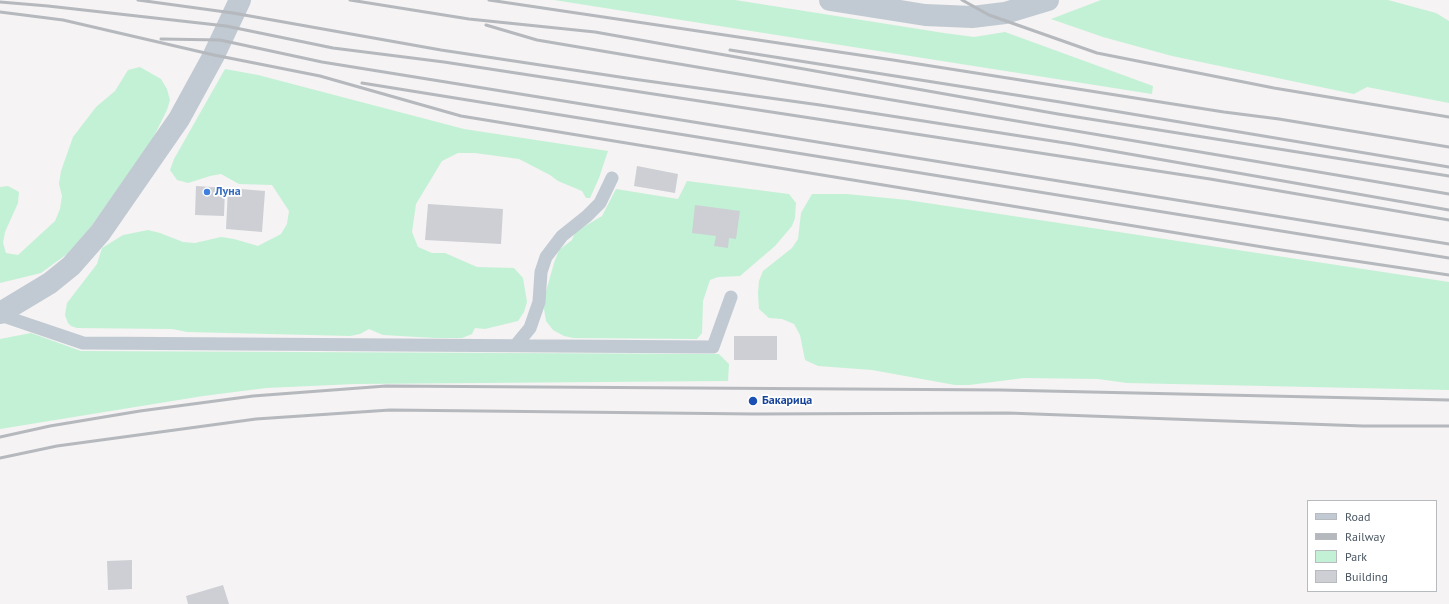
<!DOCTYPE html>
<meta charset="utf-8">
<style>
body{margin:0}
#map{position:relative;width:1449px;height:604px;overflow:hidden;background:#f5f3f3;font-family:"PT Sans",sans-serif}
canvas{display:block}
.legend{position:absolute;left:1307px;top:500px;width:130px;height:92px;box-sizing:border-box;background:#fff;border:1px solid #b7bbc0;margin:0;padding:5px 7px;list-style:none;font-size:12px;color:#4a5661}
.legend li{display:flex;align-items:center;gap:8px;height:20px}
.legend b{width:20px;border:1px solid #b7bbc0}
</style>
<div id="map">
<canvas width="1449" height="604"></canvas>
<ul class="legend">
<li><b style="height:5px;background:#c1cad2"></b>Road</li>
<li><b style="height:5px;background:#b5b8bd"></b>Railway</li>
<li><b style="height:11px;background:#c3f1d5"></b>Park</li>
<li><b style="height:11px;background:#cdcfd5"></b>Building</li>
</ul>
</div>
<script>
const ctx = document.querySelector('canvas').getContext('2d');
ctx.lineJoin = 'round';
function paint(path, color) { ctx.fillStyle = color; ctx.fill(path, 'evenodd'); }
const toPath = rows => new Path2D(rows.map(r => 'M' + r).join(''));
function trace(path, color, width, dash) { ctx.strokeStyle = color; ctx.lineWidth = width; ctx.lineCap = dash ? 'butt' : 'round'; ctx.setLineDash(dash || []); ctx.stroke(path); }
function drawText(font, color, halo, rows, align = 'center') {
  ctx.font = font + ' "PT Sans",sans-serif'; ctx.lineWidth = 3.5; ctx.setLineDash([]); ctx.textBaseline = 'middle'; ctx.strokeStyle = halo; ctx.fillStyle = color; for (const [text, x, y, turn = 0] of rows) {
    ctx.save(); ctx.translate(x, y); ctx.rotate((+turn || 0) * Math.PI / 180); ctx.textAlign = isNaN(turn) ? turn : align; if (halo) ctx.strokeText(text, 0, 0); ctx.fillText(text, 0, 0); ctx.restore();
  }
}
paint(toPath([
 [554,0,735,0,944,33,974,37,1005,32,1153,86,1152,94],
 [1101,0,1388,0,1436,13,1449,21,1449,103,1367,87,1354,94,1172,56,1103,37,1051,19],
 [140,67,161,79,167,89,170,100,167,110,152,140,88,231,67,254,41,273,0,283,0,187,8,186,19,192,18,203,5,232,3,243,6,253,18,255,55,221,60,209,62,196,59,184,61,171,73,137,96,107,115,91,128,70],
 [225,69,258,75,464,129,608,151,599,178,590,198,586,198,582,191,558,181,550,175,519,159,475,153,458,153,442,161,416,204,412,232,418,247,432,253,445,253,477,267,514,268,523,278,527,302,524,312,518,321,485,329,475,328,472,334,462,338,435,338,383,335,369,329,360,334,350,336,187,332,172,329,77,328,71,326,68,323,65,315,67,303,97,264,102,248,123,235,148,230,160,233,183,242,195,243,221,237,234,239,258,246,281,234,287,224,289,211,272,185,239,184,221,174,210,176,188,183,177,180,170,170,174,159],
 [687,181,789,194,796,203,795,218,792,226,775,246,740,276,718,277,710,280,703,301,702,333,697,339,573,338,564,336,553,330,546,321,544,309,545,295,554,263,559,250,572,240,575,232,602,216,616,189,678,199],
 [812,194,847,194,907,200,1449,282,1449,390,1127,383,1098,379,1024,378,969,385,955,385,872,370,818,366,805,360,800,335,794,324,782,319,769,318,759,309,758,293,759,281,763,271,792,248,798,239,801,213],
 [31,333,81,351,719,354,729,364,728,381,355,384,266,388,203,396,0,429,0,339]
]), '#c3f1d5');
paint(toPath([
 [637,166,678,174,675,193,634,186],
 [196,186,225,188,224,216,195,215],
 [228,188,265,191,262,232,226,229],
 [428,204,503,209,501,244,425,240],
 [695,205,740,211,736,239,729,238,728,248,714,246,716,236,692,233],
 [734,336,777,336,777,360,734,360],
 [132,560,132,589,108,590,107,561],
 [223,585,229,604,188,604,186,596]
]), '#cdcfd5');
trace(toPath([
 [0,315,83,343,713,347,731,297],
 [516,345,530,328,539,302,541,272,546,257,562,236,587,216,600,203,612,178]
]), '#c1cad2', 13);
trace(toPath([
 [830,0,925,15,972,17,1005,13,1048,0],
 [0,313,50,283,71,266,100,233,179,119,214,55,240,0]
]), '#c1cad2', 22);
trace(toPath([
 [138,0,233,13,441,50,633,79,820,105,1072,144,1449,210],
 [350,0,469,19,595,32,1058,114,1449,176],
 [489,0,893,60,1224,112,1279,119,1449,147],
 [962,0,989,15,1097,53,1274,88,1449,117],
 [0,2,48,6,226,26,333,48,444,62,1210,179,1449,220],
 [0,12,63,20,214,55,320,76,461,116,1275,249,1449,275],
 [486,25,537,40,1449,194],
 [161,39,220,40,322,62,1449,244],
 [730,50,1060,102,1449,167],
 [362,83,1449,258],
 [0,437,50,426,140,411,253,396,386,386,1001,390,1449,400],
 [0,458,57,446,256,419,390,410,754,414,1008,413,1363,426,1449,426]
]), '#b5b8bd', 3);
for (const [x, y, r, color] of [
 [207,192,4,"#3f7fe0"],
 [753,401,5,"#1a4fb4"]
]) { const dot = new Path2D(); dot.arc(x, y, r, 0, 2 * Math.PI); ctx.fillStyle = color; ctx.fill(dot); trace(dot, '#fff', 1.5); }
drawText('bold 12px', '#366cbe', '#fff', [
 ["Луна",215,192]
], 'left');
drawText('bold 12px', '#164399', '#fff', [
 ["Бакарица",762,401]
], 'left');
</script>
